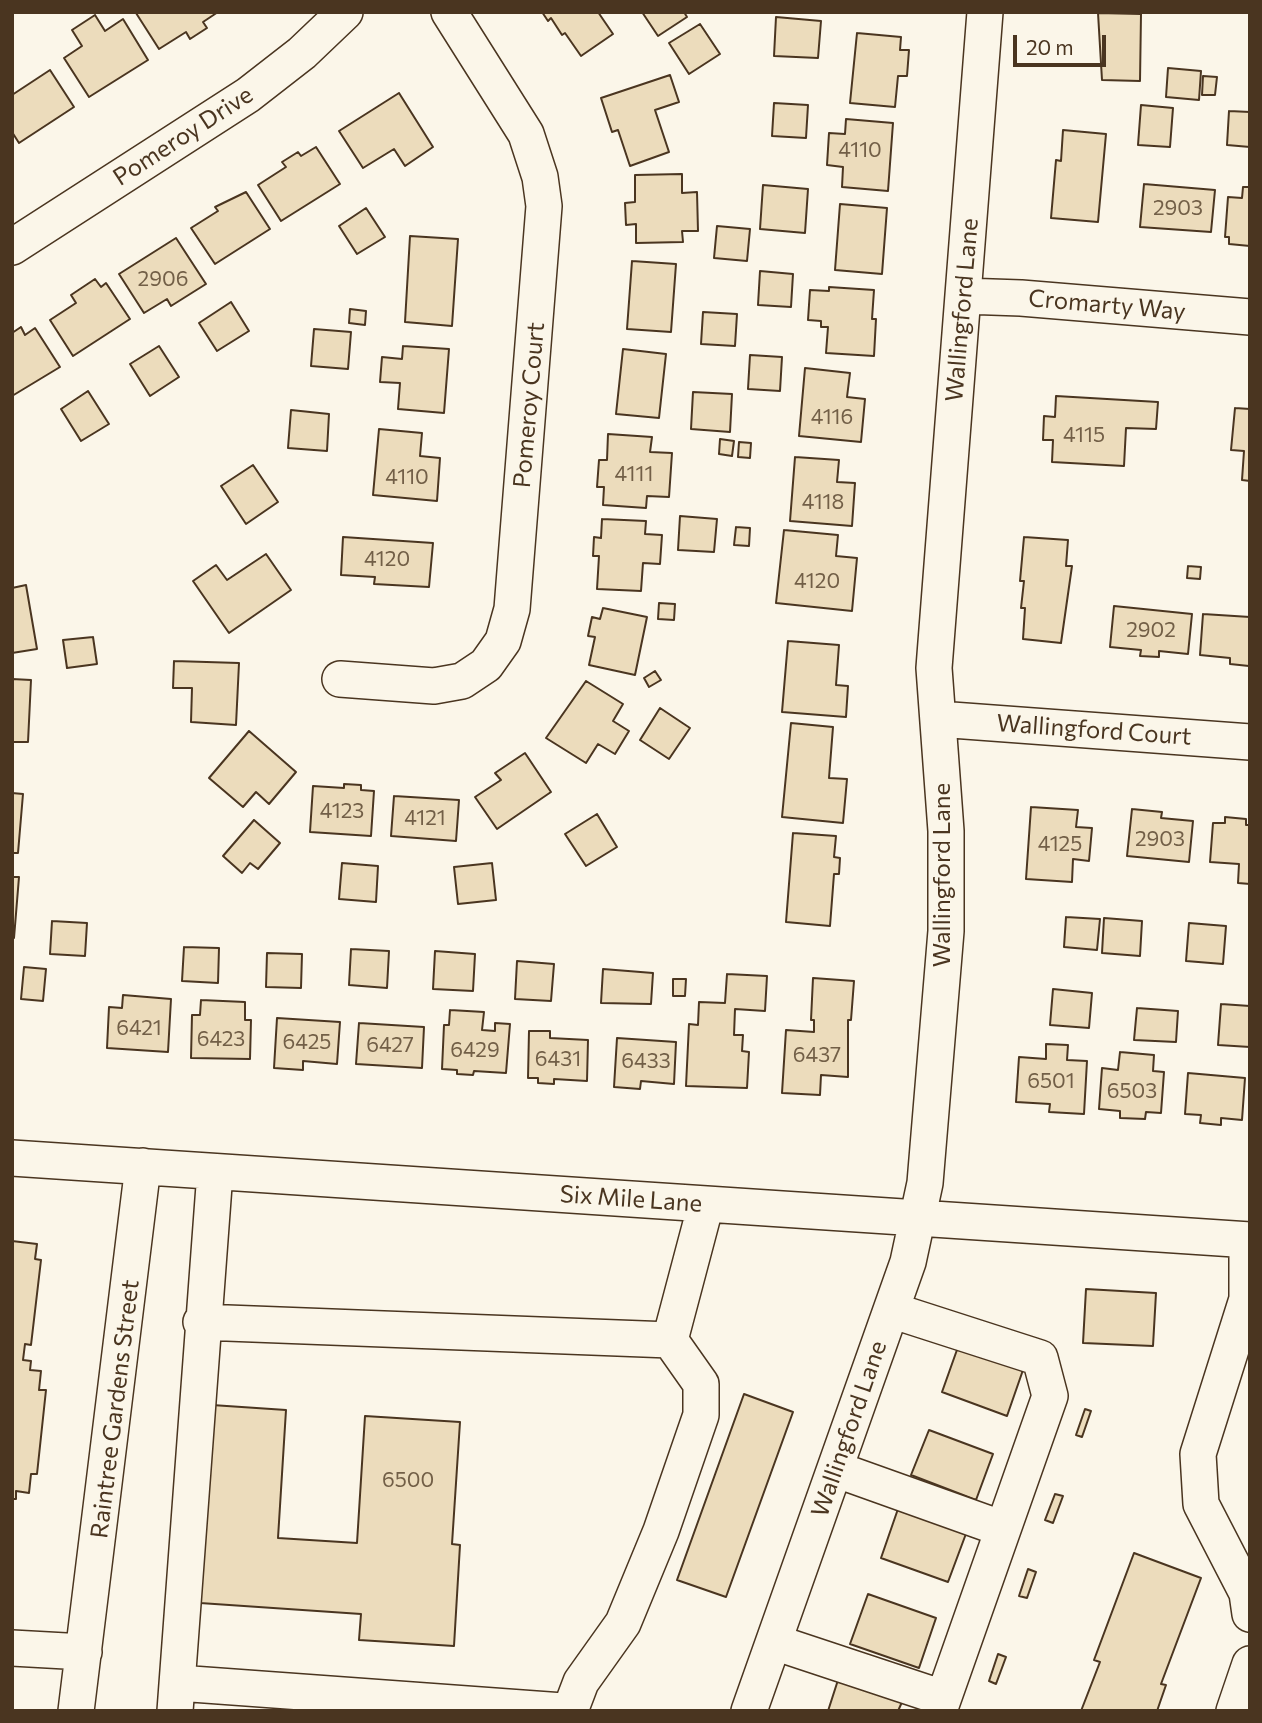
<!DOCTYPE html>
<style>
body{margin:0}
#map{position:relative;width:1262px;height:1723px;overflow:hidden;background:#fbf6e9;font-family:Commissioner,sans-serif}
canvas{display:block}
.frame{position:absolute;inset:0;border:14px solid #4a3520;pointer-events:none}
.scale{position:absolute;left:1013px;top:35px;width:93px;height:32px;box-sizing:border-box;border:4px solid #4a3520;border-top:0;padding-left:9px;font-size:21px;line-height:24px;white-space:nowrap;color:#4a3520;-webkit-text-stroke:5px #fbf6e9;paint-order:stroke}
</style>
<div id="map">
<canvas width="1262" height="1723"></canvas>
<div class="frame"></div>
<div class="scale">20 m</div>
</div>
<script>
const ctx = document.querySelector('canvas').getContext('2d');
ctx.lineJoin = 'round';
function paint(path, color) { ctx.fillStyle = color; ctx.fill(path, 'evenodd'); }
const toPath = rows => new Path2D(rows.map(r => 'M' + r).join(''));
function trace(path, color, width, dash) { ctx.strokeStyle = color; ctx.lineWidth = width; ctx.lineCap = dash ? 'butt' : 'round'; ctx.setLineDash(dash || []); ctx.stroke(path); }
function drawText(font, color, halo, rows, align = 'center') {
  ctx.font = font + ' Commissioner,sans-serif'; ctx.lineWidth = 5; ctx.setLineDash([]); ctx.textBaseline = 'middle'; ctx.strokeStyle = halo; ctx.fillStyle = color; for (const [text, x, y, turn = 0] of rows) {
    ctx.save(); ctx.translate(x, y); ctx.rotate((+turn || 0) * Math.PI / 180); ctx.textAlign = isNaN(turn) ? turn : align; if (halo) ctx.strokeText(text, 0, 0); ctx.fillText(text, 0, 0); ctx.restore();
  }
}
const building = toPath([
 [218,12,203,22,207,28,190,39,186,32,159,49,136,13,218,12],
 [542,12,598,12,613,34,581,56,565,33,562,35,551,18,548,21,542,12],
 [642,12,684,12,687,17,658,36,642,12],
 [1098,13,1141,14,1140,81,1102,80,1098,13],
 [95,15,105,31,123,19,148,60,89,97,64,58,82,46,72,30,95,15],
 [776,17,821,21,818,58,774,56,776,17],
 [700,24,720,54,689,74,669,43,700,24],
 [857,33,901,37,900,50,909,50,907,76,898,76,895,107,850,103,857,33],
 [1168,68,1201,71,1199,100,1166,97,1168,68],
 [50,70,74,107,19,143,12,132,12,95,50,70],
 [670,75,679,102,655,110,669,152,630,166,618,130,612,132,601,98,670,75],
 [1203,76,1217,77,1215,95,1202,95,1203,76],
 [399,93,433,147,405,166,394,149,363,168,339,131,399,93],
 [774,103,808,105,806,138,772,136,774,103],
 [1141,105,1173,108,1170,147,1138,145,1141,105],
 [1229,111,1250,112,1250,147,1227,145,1229,111],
 [846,119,893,123,888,191,842,187,843,167,827,165,829,133,845,134,846,119],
 [1063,130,1106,134,1098,222,1051,218,1056,160,1061,161,1063,130],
 [316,147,340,184,281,221,258,185,286,167,282,162,298,152,301,156,316,147],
 [682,174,682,193,697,192,698,231,682,231,683,242,636,243,636,224,626,225,625,203,635,202,635,175,682,174],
 [1144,184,1215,190,1211,232,1140,227,1144,184],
 [763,185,808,189,805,233,760,229,763,185],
 [1243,187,1250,187,1250,246,1229,244,1229,237,1225,237,1228,197,1242,198,1243,187],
 [246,192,270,229,215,264,191,228,218,211,215,207,246,192],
 [840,204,887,208,882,274,835,270,840,204],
 [366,208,385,237,357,254,339,226,366,208],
 [717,226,750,229,747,261,714,258,717,226],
 [410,236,458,239,452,326,405,322,410,236],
 [176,238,206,284,171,306,167,299,144,313,119,274,176,238],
 [632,261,676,264,671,332,627,329,632,261],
 [760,271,793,274,791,307,758,305,760,271],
 [95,279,101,287,106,283,130,319,73,356,50,320,76,303,71,295,95,279],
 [829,287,874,290,872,319,876,319,874,356,826,353,828,327,821,327,821,321,808,320,810,290,829,291,829,287],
 [231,302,249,331,217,351,199,323,231,302],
 [350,309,366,311,365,325,349,323,350,309],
 [703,312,737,314,735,346,701,344,703,312],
 [21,327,25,335,35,328,60,367,12,396,12,333,21,327],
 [314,329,351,332,348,369,311,366,314,329],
 [159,346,179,377,150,396,130,364,159,346],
 [403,346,449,349,444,413,398,409,400,383,380,382,382,357,402,359,403,346],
 [623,349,666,354,659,418,616,414,623,349],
 [750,355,782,357,780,391,748,389,750,355],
 [805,368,850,373,847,397,865,399,861,442,799,436,805,368],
 [88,391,109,424,81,441,61,409,88,391],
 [693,392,732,394,730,432,691,429,693,392],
 [1056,396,1158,402,1156,429,1126,428,1124,466,1052,462,1053,440,1043,440,1044,416,1055,417,1056,396],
 [1235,408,1250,409,1250,481,1242,480,1244,451,1231,450,1235,408],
 [291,410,329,414,327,451,288,448,291,410],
 [379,429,422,433,420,456,440,458,437,501,373,495,379,429],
 [608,434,652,437,650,452,672,453,669,497,647,496,646,508,603,505,604,487,597,487,599,460,607,460,608,434],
 [720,439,734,441,732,456,719,454,720,439],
 [739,442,751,443,750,458,738,457,739,442],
 [795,457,839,460,837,482,855,483,852,526,790,521,795,457],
 [253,465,278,502,246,524,221,486,253,465],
 [680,516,717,519,714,552,678,550,680,516],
 [602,519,646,521,645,534,662,535,660,564,643,563,641,591,597,589,599,556,593,556,594,537,601,538,602,519],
 [736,527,750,528,749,546,734,545,736,527],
 [784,530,838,535,836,556,857,558,852,611,776,603,784,530],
 [343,537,433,543,429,587,374,584,375,577,341,575,343,537],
 [1024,537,1068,540,1066,566,1072,566,1061,643,1023,639,1025,608,1021,608,1024,581,1020,581,1024,537],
 [266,554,291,590,229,633,193,581,216,565,227,580,266,554],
 [1188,566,1201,567,1200,579,1187,578,1188,566],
 [26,585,37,649,12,653,12,588,26,585],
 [659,603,675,604,674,620,658,619,659,603],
 [1114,606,1192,614,1188,654,1159,651,1159,657,1140,656,1141,650,1110,647,1114,606],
 [603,608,647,617,635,675,589,665,595,637,588,636,592,617,600,619,603,608],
 [1203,614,1250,617,1249,666,1230,664,1230,658,1200,655,1203,614],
 [93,637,97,664,67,668,63,640,93,637],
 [788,641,839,645,836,685,848,686,846,717,782,712,788,641],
 [174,661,239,663,236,725,191,722,192,688,173,688,174,661],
 [655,671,661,680,649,687,644,678,655,671],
 [12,679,31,680,28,742,12,742,12,679],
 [586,681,623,704,613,721,629,731,615,754,598,744,586,763,546,738,586,681],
 [660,708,690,728,669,759,640,740,660,708],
 [791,723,833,727,829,778,847,779,843,823,782,817,791,723],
 [249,731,296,772,269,804,256,792,243,807,209,778,249,731],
 [525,753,551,792,497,829,475,797,501,780,495,773,525,753],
 [344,784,361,785,361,790,374,791,371,836,310,832,313,786,344,788,344,784],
 [12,793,23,794,18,853,12,853,12,793],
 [394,796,459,800,456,841,391,836,394,796],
 [1031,807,1078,810,1076,827,1092,828,1089,861,1073,859,1072,882,1026,879,1031,807],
 [1132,809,1162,812,1161,818,1193,821,1189,862,1127,856,1132,809],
 [597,814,617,847,586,866,565,834,597,814],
 [1225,817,1246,819,1246,825,1250,825,1250,884,1238,883,1239,864,1210,862,1213,823,1225,823,1225,817],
 [254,820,280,843,258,869,250,863,242,873,223,856,254,820],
 [793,833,836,836,834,857,840,858,839,874,834,874,830,926,786,922,793,833],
 [342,863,378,866,376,902,339,899,342,863],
 [492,863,496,900,458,904,454,867,492,863],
 [12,877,19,877,14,938,12,938,12,877],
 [1066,917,1100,919,1097,950,1064,947,1066,917],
 [1104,918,1142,921,1140,956,1102,953,1104,918],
 [52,921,87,923,85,956,50,954,52,921],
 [1189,923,1226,926,1223,964,1186,961,1189,923],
 [184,947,219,948,218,983,182,981,184,947],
 [351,949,389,951,387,988,349,985,351,949],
 [435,951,475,954,473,991,433,989,435,951],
 [267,953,302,954,301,988,266,987,267,953],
 [517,961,554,964,551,1001,515,999,517,961],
 [24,967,46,969,43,1001,21,999,24,967],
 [603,969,653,973,651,1004,601,1003,603,969],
 [727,974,767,976,765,1011,735,1009,734,1035,743,1035,742,1051,749,1052,747,1088,686,1086,689,1024,698,1025,699,1002,725,1003,727,974],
 [813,978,854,981,851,1020,848,1020,848,1077,821,1075,820,1095,782,1093,786,1030,814,1032,814,1020,811,1020,813,978],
 [673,979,686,979,685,996,673,996,673,979],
 [1053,989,1092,993,1089,1028,1050,1025,1053,989],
 [123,995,171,999,168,1052,107,1048,109,1007,122,1008,123,995],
 [201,1000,245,1002,245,1020,251,1020,250,1059,191,1058,192,1015,200,1015,201,1000],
 [1221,1004,1250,1006,1250,1047,1218,1045,1221,1004],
 [1137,1008,1178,1011,1176,1042,1134,1040,1137,1008],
 [450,1010,484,1012,482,1030,495,1031,495,1023,510,1024,506,1073,474,1071,473,1075,457,1074,457,1070,442,1069,444,1025,449,1025,450,1010],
 [277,1018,340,1022,337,1064,303,1061,303,1070,274,1068,277,1018],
 [359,1023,424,1027,422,1068,356,1064,359,1023],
 [529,1031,550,1031,550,1038,588,1040,587,1081,554,1079,554,1084,538,1083,538,1078,528,1078,529,1031],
 [617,1038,676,1042,674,1084,641,1081,640,1089,614,1087,617,1038],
 [1046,1044,1068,1045,1067,1060,1087,1061,1084,1114,1049,1112,1050,1104,1016,1102,1019,1057,1046,1059,1046,1044],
 [1120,1052,1154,1055,1153,1071,1164,1072,1161,1113,1146,1112,1145,1119,1120,1118,1120,1111,1099,1109,1102,1068,1118,1070,1120,1052],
 [1188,1073,1245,1078,1242,1120,1221,1118,1221,1125,1200,1123,1201,1115,1185,1114,1188,1073],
 [12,1241,37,1244,35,1259,41,1260,31,1345,25,1344,23,1360,31,1361,30,1370,41,1371,39,1390,46,1390,37,1474,31,1474,29,1493,16,1491,16,1499,12,1499,12,1241],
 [1086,1289,1156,1293,1153,1346,1083,1343,1086,1289],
 [958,1347,1023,1370,1007,1416,942,1392,958,1347],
 [744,1394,793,1412,726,1597,677,1580,744,1394],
 [212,1405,286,1410,278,1538,357,1543,365,1416,460,1422,452,1544,460,1545,454,1646,359,1640,361,1614,200,1603,212,1405],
 [1085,1409,1091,1411,1082,1437,1076,1435,1085,1409],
 [929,1430,993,1454,976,1500,911,1475,929,1430],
 [1055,1494,1063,1496,1053,1523,1045,1520,1055,1494],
 [899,1506,967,1531,948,1582,881,1558,899,1506],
 [1134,1553,1201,1578,1161,1684,1166,1685,1157,1711,1081,1711,1100,1662,1094,1660,1134,1553],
 [1028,1569,1036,1572,1027,1598,1019,1596,1028,1569],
 [868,1594,936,1618,919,1668,850,1644,868,1594],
 [998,1654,1006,1657,996,1684,989,1681,998,1654],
 [838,1680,902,1702,898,1711,828,1711,838,1680]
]);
paint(building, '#ecdcbc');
trace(building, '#4a3520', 2);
const minor = toPath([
 [12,247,248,95,302,53,345,12],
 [963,296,1021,298,1250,317],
 [340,679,434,686,462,681,486,665,503,641,512,609,544,206,540,177,526,134,449,12],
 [938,719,1250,742],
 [12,1158,1250,1240],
 [1247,1240,1247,1299,1198,1454,1201,1504,1247,1593,1250,1614],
 [891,1310,1040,1358,1050,1396,939,1711],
 [201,1322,670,1340],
 [670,1340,706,1204],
 [835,1469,1003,1529],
 [774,1642,943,1698],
 [12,1648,84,1652],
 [178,1683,563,1711],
 [76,1711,143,1166],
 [175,1711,215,1172],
 [570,1711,581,1682,623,1623,661,1531,701,1415,701,1384,670,1340],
 [749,1711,908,1262,925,1183,946,931,946,831,934,668,985,12],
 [1234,1711,1250,1664]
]);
trace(minor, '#4a3520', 38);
trace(minor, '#fbf6e9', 35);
drawText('21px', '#725f47', null, [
 ["4110",860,150],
 ["2903",1178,208],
 ["2906",163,279],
 ["4116",832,417],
 ["4115",1084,435],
 ["4111",634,474],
 ["4110",407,477],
 ["4118",823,502],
 ["4120",387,559],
 ["4120",817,581],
 ["2902",1151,630],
 ["4123",342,811],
 ["4121",425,818],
 ["2903",1160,839],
 ["4125",1060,844],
 ["6421",139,1028],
 ["6423",221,1039],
 ["6425",307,1042],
 ["6427",390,1045],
 ["6429",475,1050],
 ["6437",817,1055],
 ["6431",558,1059],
 ["6433",646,1061],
 ["6501",1051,1081],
 ["6503",1132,1091],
 ["6500",408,1480]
]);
drawText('24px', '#4a3520', '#fbf6e9', [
 ["Pomeroy Drive",183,136,-33],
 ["Cromarty Way",1107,305,5],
 ["Wallingford Lane",962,310,-85],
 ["Pomeroy Court",529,405,-85],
 ["Wallingford Court",1094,730,4],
 ["Wallingford Lane",942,875,-90],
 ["Six Mile Lane",631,1199,4],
 ["Raintree Gardens Street",115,1409,-83],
 ["Wallingford Lane",849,1429,-71]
]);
</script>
